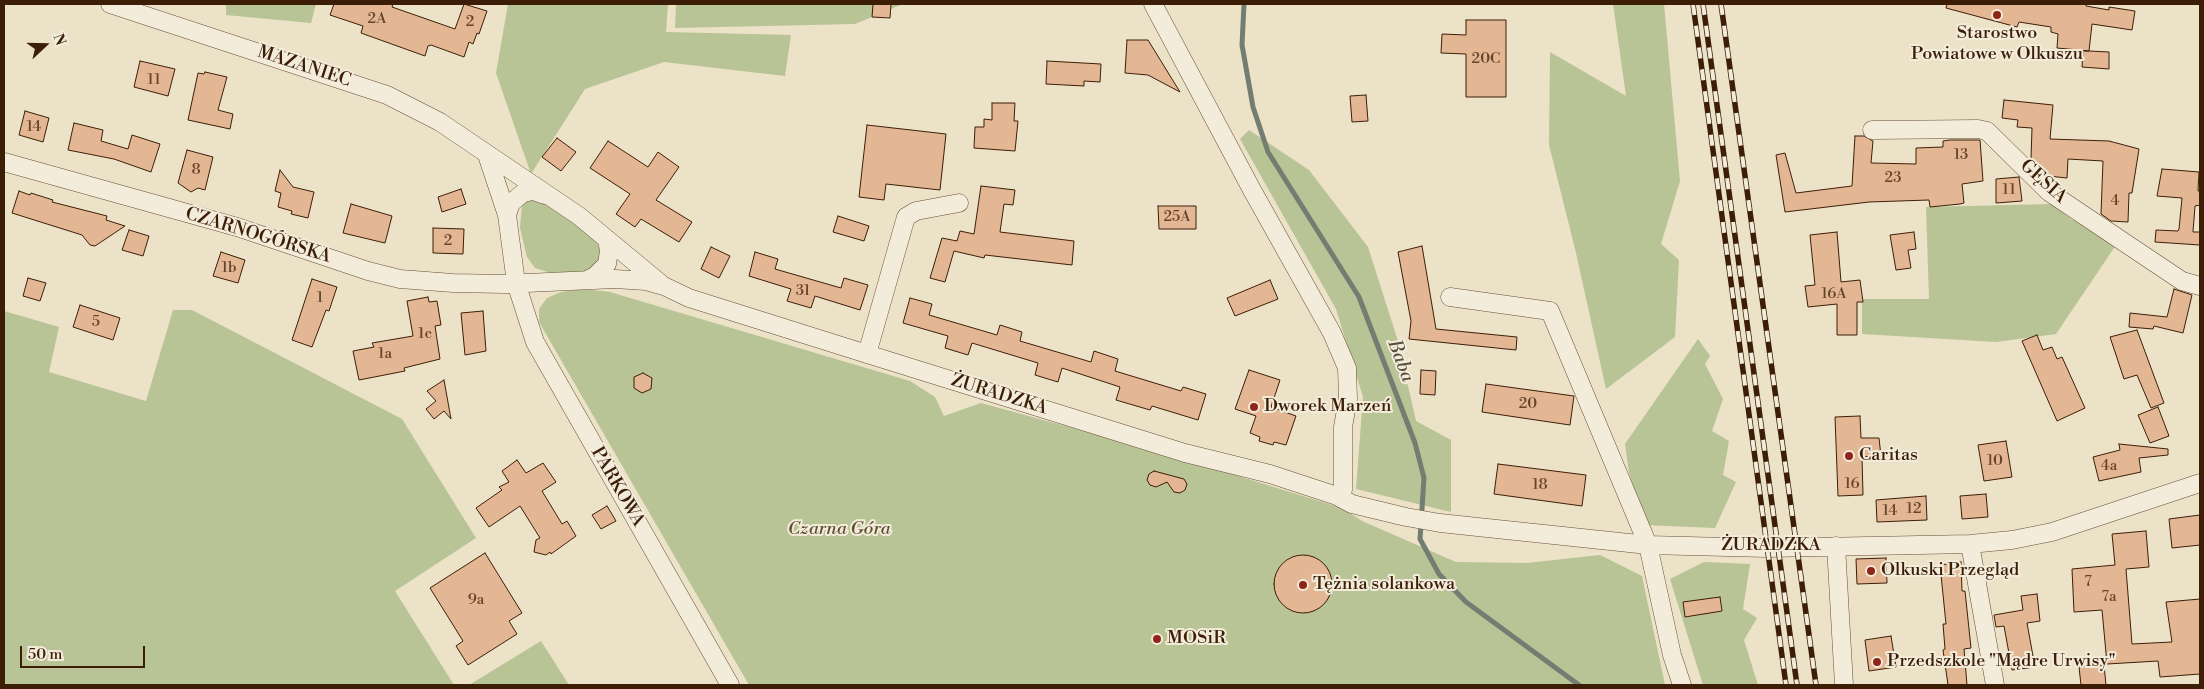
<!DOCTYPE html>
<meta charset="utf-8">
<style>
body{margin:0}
#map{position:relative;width:2204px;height:689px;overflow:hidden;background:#ece2c8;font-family:"Libre Bodoni",serif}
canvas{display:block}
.frame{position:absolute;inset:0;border:5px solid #3c1e07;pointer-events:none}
.north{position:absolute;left:20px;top:20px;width:50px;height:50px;-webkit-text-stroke:4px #f3ecdb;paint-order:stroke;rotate:69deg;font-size:14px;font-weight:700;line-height:20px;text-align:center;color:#3c1e07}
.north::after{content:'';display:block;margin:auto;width:18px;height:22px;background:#3c1e07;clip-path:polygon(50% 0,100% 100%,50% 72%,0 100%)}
.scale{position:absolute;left:20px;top:646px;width:125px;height:22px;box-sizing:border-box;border:2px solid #3c1e07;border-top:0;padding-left:6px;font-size:15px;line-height:18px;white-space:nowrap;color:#3c1e07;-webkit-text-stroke:4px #f3ecdb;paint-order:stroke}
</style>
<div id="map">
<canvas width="2204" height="689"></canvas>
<div class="frame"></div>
<div class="north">N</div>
<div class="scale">50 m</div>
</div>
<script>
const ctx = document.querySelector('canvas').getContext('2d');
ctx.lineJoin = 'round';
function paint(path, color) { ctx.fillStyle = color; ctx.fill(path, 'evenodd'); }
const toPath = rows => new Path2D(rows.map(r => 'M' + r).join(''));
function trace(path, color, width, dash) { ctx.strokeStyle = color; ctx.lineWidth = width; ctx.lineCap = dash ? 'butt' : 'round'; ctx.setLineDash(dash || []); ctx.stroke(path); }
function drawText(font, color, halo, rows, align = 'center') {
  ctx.font = font + ' "Libre Bodoni",serif'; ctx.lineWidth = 4; ctx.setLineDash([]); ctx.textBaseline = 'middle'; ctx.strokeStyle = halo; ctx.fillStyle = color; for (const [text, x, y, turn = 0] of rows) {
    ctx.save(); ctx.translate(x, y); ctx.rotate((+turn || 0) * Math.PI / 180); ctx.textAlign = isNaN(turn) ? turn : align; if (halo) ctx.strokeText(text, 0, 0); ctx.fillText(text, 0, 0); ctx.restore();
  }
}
paint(toPath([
 [226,4,316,4,311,23,226,15],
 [508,4,668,4,666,32,791,35,785,76,664,62,585,89,531,174,496,73],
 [676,4,903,4,855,24,675,28],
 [1613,4,1664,4,1680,181,1661,244,1679,260,1675,337,1606,389,1576,253,1549,145,1550,52,1626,96],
 [1249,130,1309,170,1368,247,1397,338,1416,421,1451,440,1451,512,1356,489,1363,397,1336,309,1240,139],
 [539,197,592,234,602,253,601,264,593,270,567,278,535,268,527,257,520,228,522,205,529,198],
 [2052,204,2072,220,2078,221,2116,245,2056,334,1996,342,1862,334,1862,299,1929,299,1926,207],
 [584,289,610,292,910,381,935,397,944,416,981,403,1157,451,1342,508,1362,521,1456,562,1527,563,1600,555,1642,576,1665,685,749,685,539,322,539,309,547,298,561,292],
 [173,310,192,310,402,419,476,538,395,591,454,685,4,685,4,311,59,327,49,372,146,401],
 [1698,339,1710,356,1705,364,1723,399,1712,431,1729,441,1723,475,1736,482,1715,528,1645,525,1629,473,1625,444],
 [1704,562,1750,564,1743,609,1757,618,1744,640,1758,685,1703,685,1670,579],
 [541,641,569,685,469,685]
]), '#b8c396');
trace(toPath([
 [1244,4,1242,45,1253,107,1268,152,1359,297,1415,443,1424,478,1420,539,1439,574,1466,602,1579,685]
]), '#747d71', 5);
const building = toPath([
 [334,4,393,4,392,7,455,29,464,4,487,11,479,34,477,33,473,44,469,42,464,57,431,45,428,46,425,56,361,33,363,26,330,15,334,4],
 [873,4,891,4,890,18,872,17,873,4],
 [1947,4,2086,4,2086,6,2109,10,2109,7,2135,11,2132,30,2092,24,2089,51,2109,52,2109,69,2082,67,2083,51,2089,51,2057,48,2058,34,2051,32,2051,27,2019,22,2017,27,1946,8,1947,4],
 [1466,20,1506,20,1506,97,1466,97,1466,54,1441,53,1442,34,1466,35,1466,20],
 [1127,40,1148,40,1180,92,1148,75,1125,73,1127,40],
 [140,61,175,69,168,96,134,87,140,61],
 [1047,61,1101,64,1100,82,1084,81,1084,86,1046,84,1047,61],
 [205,72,227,77,218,110,233,114,230,129,188,120,198,73,204,74,205,72],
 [1366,95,1368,121,1352,122,1350,96,1366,95],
 [2004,100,2053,105,2050,139,2109,141,2139,149,2132,193,2129,193,2128,222,2111,221,2101,214,2103,161,2068,159,2067,178,2048,176,2031,159,2032,128,2017,127,2018,120,2002,118,2004,100],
 [992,103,1015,103,1014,121,1018,121,1015,151,974,148,975,127,984,127,984,119,992,120,992,103],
 [25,111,49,118,43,142,19,135,25,111],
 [74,123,103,130,101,141,128,149,132,135,160,144,151,172,114,159,68,150,74,123],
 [867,125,946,134,940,190,886,184,884,200,859,197,867,125],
 [1855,136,1864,136,1873,141,1871,163,1916,164,1916,148,1943,147,1943,141,1950,140,1980,140,1983,181,1962,184,1964,203,1960,204,1930,207,1929,200,1869,202,1785,212,1776,155,1785,153,1796,193,1852,186,1855,136],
 [557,138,576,152,561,171,542,157,557,138],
 [608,141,648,167,658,152,679,167,656,200,692,222,679,242,641,219,635,227,616,214,630,194,590,168,608,141],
 [187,150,213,157,205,190,198,188,191,192,178,183,187,150],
 [2162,169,2199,172,2198,191,2200,191,2200,205,2195,206,2193,232,2200,232,2200,245,2155,242,2156,230,2178,231,2179,229,2182,198,2157,196,2162,169],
 [280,170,293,187,314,192,308,218,291,214,292,211,278,207,281,193,275,191,280,170],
 [2019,177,2022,201,1996,203,1996,179,2019,177],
 [981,186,1015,190,1013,205,1004,204,1000,232,1074,241,1072,265,985,255,984,258,954,251,945,282,930,278,942,238,957,241,960,231,974,234,981,186],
 [461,189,466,204,442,212,438,197,461,189],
 [19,191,30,195,31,193,53,200,52,202,107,216,106,220,125,226,95,246,90,245,82,235,12,213,19,191],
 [351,204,392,216,385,243,343,233,351,204],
 [1158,206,1196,206,1196,229,1159,229,1158,206],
 [838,216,869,226,864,241,833,232,838,216],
 [433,228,464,229,463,254,433,253,433,228],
 [129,230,149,236,143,256,122,250,129,230],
 [1837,232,1841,282,1860,280,1863,302,1857,302,1857,335,1837,335,1837,304,1808,307,1805,286,1815,285,1810,235,1837,232],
 [1914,232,1916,249,1908,250,1911,268,1896,270,1890,235,1914,232],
 [1422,246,1436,329,1517,337,1516,350,1409,339,1411,321,1398,252,1422,246],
 [711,247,730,256,719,278,701,269,711,247],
 [221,252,245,260,238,283,213,276,221,252],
 [755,252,778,259,775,269,841,288,844,278,868,285,860,310,815,296,811,308,787,301,791,289,749,276,755,252],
 [28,278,46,283,40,301,23,296,28,278],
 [312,279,337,287,329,311,326,310,312,347,292,340,312,279],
 [1270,280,1278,299,1235,316,1227,298,1270,280],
 [2174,289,2192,295,2183,333,2154,326,2153,329,2129,327,2130,313,2167,317,2174,289],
 [428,297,429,302,437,301,441,325,435,326,440,359,404,368,405,371,359,380,353,351,374,347,372,343,413,336,407,301,428,297],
 [910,298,932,304,929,315,997,335,1000,325,1022,332,1020,341,1091,362,1094,351,1118,359,1115,371,1181,391,1183,387,1206,394,1198,420,1152,406,1150,410,1116,400,1120,387,1062,368,1058,382,1035,375,1038,363,972,343,968,355,945,348,948,336,903,323,910,298],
 [80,305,120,318,113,340,73,327,80,305],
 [483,311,486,351,465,355,461,313,483,311],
 [2137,330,2164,403,2151,408,2137,375,2124,379,2110,337,2137,330],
 [2037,335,2043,350,2052,347,2057,359,2062,357,2085,408,2057,421,2022,341,2037,335],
 [1249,370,1280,380,1271,407,1296,416,1286,445,1274,442,1273,445,1259,441,1260,437,1250,433,1256,416,1235,409,1249,370],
 [1421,370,1436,371,1435,395,1420,394,1421,370],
 [643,373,652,378,651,389,642,393,634,388,634,377,643,373],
 [444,380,451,419,444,411,434,419,426,409,436,401,427,391,444,380],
 [1486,384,1574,396,1570,425,1482,412,1486,384],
 [2158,407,2169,436,2150,443,2138,415,2158,407],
 [1860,416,1861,438,1879,438,1881,456,1862,457,1863,495,1838,496,1835,417,1860,416],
 [2006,441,2012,477,1984,481,1978,445,2006,441],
 [2119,444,2168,449,2168,455,2139,458,2141,472,2099,481,2093,457,2120,450,2119,444],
 [517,460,526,473,543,463,556,482,542,491,562,524,567,521,576,536,551,554,550,552,546,555,534,552,536,540,540,538,520,506,489,527,476,508,502,490,499,487,509,482,502,471,517,460],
 [1498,464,1586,475,1582,506,1494,494,1498,464],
 [1154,471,1184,479,1187,484,1185,490,1180,493,1174,492,1167,482,1156,487,1150,485,1147,480,1149,474,1154,471],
 [1986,494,1988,517,1962,519,1960,496,1986,494],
 [1926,496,1927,520,1877,522,1876,500,1926,496],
 [607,506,616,521,601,529,592,515,607,506],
 [2200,515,2200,545,2172,548,2169,519,2200,515],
 [2146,531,2149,567,2126,569,2132,644,2172,642,2166,602,2200,599,2200,674,2160,677,2158,661,2107,664,2102,610,2074,612,2072,569,2115,565,2112,534,2146,531],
 [485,553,522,613,509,621,517,634,468,665,456,646,463,641,430,588,485,553],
 '1274 584a29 29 0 1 1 58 0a29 29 0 1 1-58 0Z',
 [1886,558,1887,583,1857,584,1856,559,1886,558],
 [1961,562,1962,591,1965,591,1971,648,1964,649,1967,685,1948,685,1943,650,1945,649,1943,624,1946,624,1940,565,1961,562],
 [2037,594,2040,621,2027,623,2035,667,2012,670,2004,626,1996,627,1994,615,2023,610,2021,596,2037,594],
 [1720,597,1722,611,1685,617,1683,602,1720,597],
 [1891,636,1896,667,1869,671,1865,640,1891,636],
 [2104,665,2106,685,2081,685,2079,667,2104,665]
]);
paint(building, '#e3b694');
trace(building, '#3c1e07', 1);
const minor = toPath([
 [110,4,387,95,440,122,579,216,660,283],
 [1153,4,1252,190,1332,333,1347,368,1348,399,1343,427,1343,490,1337,496],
 [1872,130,1978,129,1987,131,2049,192,2182,281,2200,286],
 [487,155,507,215,516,283,535,342,730,685],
 [4,162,237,227,368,271,400,279,453,283,504,284,615,279,646,281,664,286,689,298,867,354,1185,453,1270,474,1337,496,1352,504,1406,517,1440,523,1648,545,1767,548,1970,544,2012,540,2052,532,2200,483],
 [507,215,511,203,523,193,533,191,545,195],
 [587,280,595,276,607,264,609,251,607,239],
 [1450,297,1550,311,1648,545,1672,655,1682,685],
 [867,354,906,217,916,211,959,203],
 [1970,544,1995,685],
 [1836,546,1844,685]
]);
trace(minor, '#684f37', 19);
trace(minor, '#f3ecdb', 18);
const rail = toPath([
 [1693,4,1786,685],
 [1703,4,1797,685],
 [1721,4,1816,685]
]);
trace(rail, '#3c1e07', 5.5);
trace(rail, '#f3ecdb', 4, [11]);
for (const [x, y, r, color] of [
 [1997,15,5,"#8f2418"],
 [1254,407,5,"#8f2418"],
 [1849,456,5,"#8f2418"],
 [1871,571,5,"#8f2418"],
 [1303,585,5,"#8f2418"],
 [1157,639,5,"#8f2418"],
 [1877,662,5,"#8f2418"]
]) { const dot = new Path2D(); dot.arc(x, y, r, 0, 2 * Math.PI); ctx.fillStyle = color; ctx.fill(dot); trace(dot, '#f3ecdb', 2); }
drawText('15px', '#66442a', null, [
 ["2A",377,19],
 ["2",470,22],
 ["20C",1486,59],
 ["11",154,80],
 ["14",34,127],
 ["13",1961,155],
 ["8",196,170],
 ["23",1893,178],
 ["11",2009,190],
 ["4",2115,201],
 ["25A",1177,217],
 ["2",448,241],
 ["1b",229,268],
 ["31",803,291],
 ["16A",1834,294],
 ["1",320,298],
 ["5",96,322],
 ["1c",425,334],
 ["1a",385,354],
 ["20",1528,404],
 ["10",1995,461],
 ["4a",2109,466],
 ["16",1852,484],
 ["18",1540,485],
 ["12",1914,509],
 ["14",1890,511],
 ["7",2088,582],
 ["7a",2109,597],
 ["9a",476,600]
]);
drawText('18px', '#3c1e07', '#f3ecdb', [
 ["Starostwo",1997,34,"center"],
 ["Powiatowe w Olkuszu",1997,55,"center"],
 ["Dworek Marzeń",1264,407],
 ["Caritas",1859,456],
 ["Olkuski Przegląd",1881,571],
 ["Tężnia solankowa",1313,585],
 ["MOSiR",1167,639],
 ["Przedszkole \"Mądre Urwisy\"",1887,662]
], 'left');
drawText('18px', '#3c1e07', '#f3ecdb', [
 ["MAZANIEC",304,67,18],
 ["GĘSIA",2043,182,42],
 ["CZARNOGÓRSKA",258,236,17],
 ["ŻURADZKA",999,395,17],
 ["PARKOWA",617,487,60],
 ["ŻURADZKA",1771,546]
]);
drawText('italic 18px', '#615032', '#f3ecdb', [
 ["Czarna Góra",839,530]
]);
drawText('italic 19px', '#584e3c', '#f3ecdb', [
 ["Baba",1400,361,69]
]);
</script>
